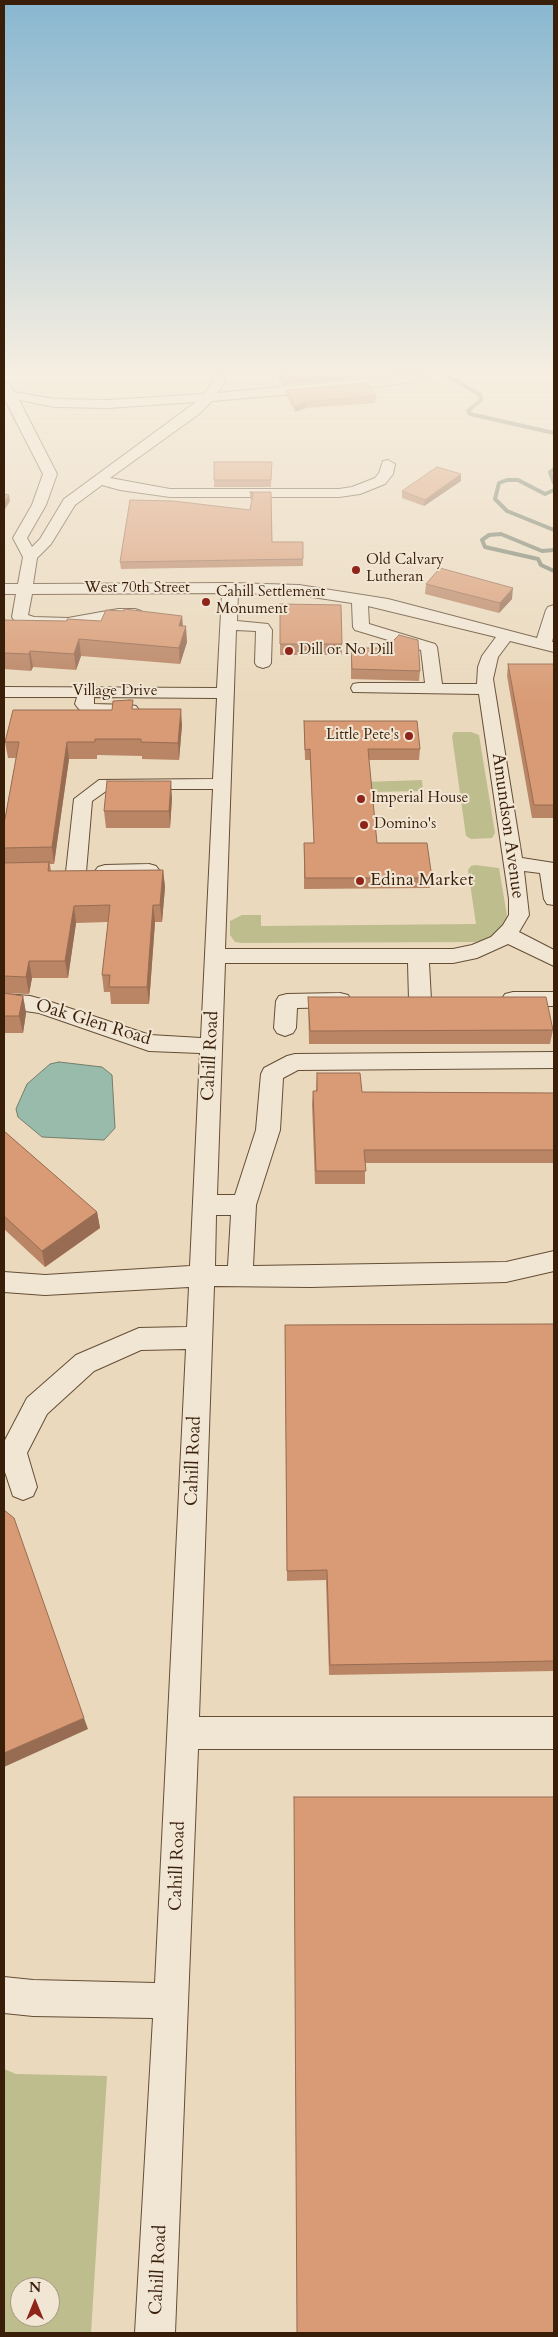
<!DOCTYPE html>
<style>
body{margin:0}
#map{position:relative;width:558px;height:2337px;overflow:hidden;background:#ead9bd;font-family:Cardo,serif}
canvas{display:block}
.frame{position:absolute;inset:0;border:5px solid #391f09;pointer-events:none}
.north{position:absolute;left:10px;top:2277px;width:50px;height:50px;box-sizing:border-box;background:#f1e6d4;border:1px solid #a79683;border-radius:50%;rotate:0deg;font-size:14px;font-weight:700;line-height:20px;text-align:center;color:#391f09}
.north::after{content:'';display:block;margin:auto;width:18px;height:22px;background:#8f2418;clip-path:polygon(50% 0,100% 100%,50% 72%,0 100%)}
</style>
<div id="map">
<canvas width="558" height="2337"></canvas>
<div class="frame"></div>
<div class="north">N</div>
</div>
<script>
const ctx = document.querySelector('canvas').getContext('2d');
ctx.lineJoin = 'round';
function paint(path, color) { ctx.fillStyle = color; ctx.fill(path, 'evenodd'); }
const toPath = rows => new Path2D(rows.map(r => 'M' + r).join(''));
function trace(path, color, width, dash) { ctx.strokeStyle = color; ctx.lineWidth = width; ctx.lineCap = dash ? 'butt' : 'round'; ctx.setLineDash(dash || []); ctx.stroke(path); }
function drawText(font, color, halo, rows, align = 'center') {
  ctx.font = font + ' Cardo,serif'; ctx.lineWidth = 4; ctx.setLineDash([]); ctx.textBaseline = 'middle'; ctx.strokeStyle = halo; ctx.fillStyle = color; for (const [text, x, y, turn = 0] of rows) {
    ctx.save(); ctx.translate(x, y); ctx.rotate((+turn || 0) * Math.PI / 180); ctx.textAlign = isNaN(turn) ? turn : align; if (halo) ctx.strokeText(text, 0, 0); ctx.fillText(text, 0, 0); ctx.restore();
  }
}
paint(toPath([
 [454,732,471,732,479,735,495,833,492,838,471,839,466,836,452,736],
 [422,780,423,791,370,792,364,782],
 [475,865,499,868,507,916,505,924,499,931,489,938,476,942,242,943,235,942,230,935,230,921,242,915,261,915,261,926,476,924,468,870,471,866],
 [4,2069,16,2074,107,2076,91,2333,4,2333],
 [20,2287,50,2287,50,2317,20,2317]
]), '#bdbd8d');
const water = toPath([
 [59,1062,102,1067,112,1075,115,1128,104,1140,42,1137,18,1117,16,1109,27,1084,50,1064,59,1062]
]);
paint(water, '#99bbab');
trace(water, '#737d6a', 1);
trace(toPath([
 [448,376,480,395,481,400,468,411,470,414,554,433],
 [554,469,550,472,554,483],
 [554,490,545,494,518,480,507,480,499,483,495,499,507,511,554,530],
 [554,550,542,551,501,534,489,535,482,540,485,547,538,559,541,565,554,571]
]), '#737d6a', 4);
const minor = toPath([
 [213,376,225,376,225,381,217,393,396,376,427,376,421,380,384,386,212,401,199,414,110,478,170,489,339,489,352,487,375,478,379,473,383,461,388,460,395,464,393,474,385,484,360,494,339,497,170,497,120,490,102,485,75,505,51,544,37,558,33,584,230,583,299,585,388,599,537,638,546,610,548,607,554,605,554,634,552,642,554,642,554,652,510,641,498,657,493,679,522,858,554,863,554,905,547,904,544,899,540,873,524,871,529,915,519,932,554,950,554,966,508,944,477,958,453,963,429,963,431,1000,428,1005,420,1007,412,1005,409,1000,408,963,225,963,217,1195,235,1195,256,1130,261,1074,264,1068,287,1056,295,1054,554,1052,554,1068,298,1070,283,1078,280,1130,256,1205,253,1266,506,1262,554,1251,554,1271,506,1282,311,1287,214,1286,199,1717,554,1717,554,1749,198,1749,175,2333,135,2333,153,2018,33,2016,4,2013,4,1977,33,1980,155,1983,186,1349,141,1350,94,1371,47,1414,27,1453,37,1487,33,1496,23,1500,13,1496,4,1469,4,1442,27,1398,76,1355,139,1328,187,1327,189,1287,45,1295,4,1292,4,1272,45,1275,190,1266,200,1053,149,1051,39,1013,4,1008,4,994,30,996,45,1000,150,1035,201,1038,213,789,109,789,92,801,86,872,83,876,76,878,69,876,66,872,74,799,99,780,213,779,217,698,94,697,94,704,130,705,136,706,139,710,136,714,130,715,89,714,83,713,78,708,75,704,77,697,4,697,4,687,217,688,222,593,32,594,28,615,34,617,68,618,118,609,135,609,141,611,143,614,141,617,135,619,118,619,68,628,32,627,14,620,12,617,16,594,4,594,4,584,18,584,23,557,13,538,32,505,43,474,4,398,4,383,9,383,14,392,55,399,108,400,204,394,213,381,213,376],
 [19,400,55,407,108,408,196,402,64,499,40,539,32,547,27,538,46,505,57,474,19,400],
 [238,593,299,595,352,603,353,627,355,630,421,650,425,683,359,683,353,684,351,688,353,692,479,694,509,899,509,915,503,925,491,937,472,945,453,949,225,949,236,630,256,631,255,663,257,666,263,668,269,666,271,663,272,630,268,624,237,621,238,593],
 [368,606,496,637,482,656,478,667,477,684,442,684,437,647,435,644,369,624,368,606],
 [216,1215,231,1215,228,1266,215,1266,216,1215],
 [149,864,156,866,159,870,156,874,105,877,98,875,95,871,98,867,105,865,149,864],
 [513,992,554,992,554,1006,513,1006,505,1004,502,999,505,994,513,992],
 [340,993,348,995,351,1000,348,1005,340,1007,297,1008,296,1028,293,1033,285,1036,277,1033,274,1028,276,1001,279,996,287,994,340,993]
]);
trace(minor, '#654e36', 2);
paint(minor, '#f1e6d4');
paint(toPath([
 [277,376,362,376,362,377,282,385],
 [287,390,376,396,375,403,306,408,295,412,287,396],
 [214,462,272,462,271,487,214,487],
 [461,481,424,506,402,498,402,491],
 [250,492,271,492,272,542,303,542,303,566,121,569,120,562,250,510,252,499,250,499],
 [426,584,512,599,499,613,425,594],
 [280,604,342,644,342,655,280,655],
 [182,616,183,626,187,642,180,664,81,656,76,670,33,667,31,671,4,669,4,624,101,621],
 [385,643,420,671,419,681,351,679,351,648,384,648],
 [508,664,554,664,554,818,532,818,507,676],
 [134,709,182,725,179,760,142,759,142,756,97,755,97,759,69,759,54,864,50,864,51,871,163,870,165,887,162,922,155,922,149,1004,111,1004,110,992,104,992,102,975,108,922,76,923,68,978,32,978,29,994,4,993,4,824,16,758,8,758,5,742,112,710],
 [304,721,420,749,419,760,369,760,377,843,432,878,430,888,304,889,304,843,314,843,310,760,305,760],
 [172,798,170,828,106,828,104,811],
 [4,993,23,996,26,1013,23,1033,4,1033],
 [308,997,553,1030,550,1044,309,1044],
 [317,1073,362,1092,554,1093,554,1163,365,1163,365,1184,315,1184,312,1104,313,1091,316,1091],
 [4,1131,97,1212,100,1228,45,1267,4,1229],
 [554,1324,554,1671,329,1675,326,1580,287,1581,285,1325]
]), '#ba8565');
paint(toPath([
 [306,376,362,376,362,377,282,385,282,379],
 [306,402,306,408,295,412,295,406],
 [461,474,461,481,424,506,425,500],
 [9,495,10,501,4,511,4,502],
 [513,588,512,599,499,613,500,603],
 [182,616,183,632,179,626],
 [186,626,187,642,180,664,179,648],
 [79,639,81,656,76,670,74,654],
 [30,651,33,667,31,671,29,654],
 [181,709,182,725,179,760,178,743],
 [67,742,69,759,54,864,52,847],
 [171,781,172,798,170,828,169,811],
 [163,870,165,887,162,922,160,905],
 [153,905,155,922,149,1004,147,987],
 [74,906,76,923,68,978,65,961],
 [29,961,32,978,29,994,26,977],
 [23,996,26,1013,23,1033,19,1016],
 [97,1212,100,1228,45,1267,42,1251],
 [84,1718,88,1729,4,1767,4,1753]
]), '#976c52');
const building = toPath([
 [281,376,306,376,282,379,281,376],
 [368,383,376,396,306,402,295,406,287,390,368,383],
 [214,462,272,462,271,480,214,480,214,462],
 [437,467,461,474,425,500,402,491,437,467],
 [250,492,271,492,272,542,303,542,303,559,120,562,130,500,173,501,250,510,253,493,250,492],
 [4,494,9,495,4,502,4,494],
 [440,568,513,588,500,603,426,584,440,568],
 [280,604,341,605,342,644,280,644,280,604],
 [124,609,182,616,179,626,186,626,179,648,79,639,74,654,30,651,29,654,4,653,4,624,5,620,67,621,67,619,101,621,106,610,124,611,124,609],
 [399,635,418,640,420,671,352,669,351,648,385,648,385,643,391,643,399,635],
 [508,664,554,664,554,805,534,805,508,664],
 [129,700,133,700,132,709,181,709,178,743,141,742,141,739,95,739,95,742,67,742,52,847,4,848,4,824,19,742,5,742,13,710,112,710,113,701,129,700],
 [304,721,417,721,420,749,368,749,377,843,427,843,432,878,305,878,304,843,314,843,310,749,305,750,304,721],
 [107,781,171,781,169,811,104,811,107,781],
 [49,862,48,871,163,870,160,905,153,905,147,987,109,987,110,975,102,975,110,905,74,906,65,961,29,961,26,977,4,976,4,863,49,862],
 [4,993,23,996,19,1016,4,1016,4,993],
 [308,997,546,997,553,1030,310,1031,308,997],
 [317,1073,360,1073,362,1092,554,1093,554,1150,364,1150,366,1171,316,1171,313,1091,317,1091,317,1073],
 [4,1131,97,1212,42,1251,4,1216,4,1131],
 [554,1324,554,1661,330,1665,327,1570,287,1571,285,1325,554,1324],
 [4,1510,14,1518,84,1718,4,1753,4,1510],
 [294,1797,554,1797,554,2333,297,2333,294,1797]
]);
paint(building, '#d89b75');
trace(building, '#976c52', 1);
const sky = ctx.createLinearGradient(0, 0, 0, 703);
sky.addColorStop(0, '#88b7d0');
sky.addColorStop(0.53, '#f6eee1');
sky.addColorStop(1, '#f6eee100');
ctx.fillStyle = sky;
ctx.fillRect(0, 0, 558, 703);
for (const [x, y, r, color] of [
 [356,570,5,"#8f2418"],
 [206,602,5,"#8f2418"],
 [289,651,5,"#8f2418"],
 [409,736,5,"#8f2418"],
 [361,799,5,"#8f2418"],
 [364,825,5,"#8f2418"],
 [360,881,5,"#8f2418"]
]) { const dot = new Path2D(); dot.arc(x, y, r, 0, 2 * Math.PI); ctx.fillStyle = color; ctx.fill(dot); trace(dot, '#f1e6d4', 2); }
drawText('15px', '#391f09', '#f1e6d4', [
 ["Old Calvary",366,561],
 ["Lutheran",366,578],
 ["Cahill Settlement",216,593],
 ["Monument",216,610],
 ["Dill or No Dill",299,651],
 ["Little Pete's",399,736,"right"],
 ["Imperial House",371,799],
 ["Domino's",374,825]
], 'left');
drawText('15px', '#391f09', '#f1e6d4', [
 ["West 70th Street",137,589],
 ["Village Drive",115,692]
]);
drawText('18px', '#391f09', '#f1e6d4', [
 ["Amundson Avenue",507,826,82],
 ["Oak Glen Road",93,1023,17],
 ["Cahill Road",211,1056,-87],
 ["Cahill Road",194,1461,-88],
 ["Cahill Road",178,1866,-88],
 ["Cahill Road",159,2270,-87]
]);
drawText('18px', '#391f09', '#f1e6d4', [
 ["Edina Market",370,881]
], 'left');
</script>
